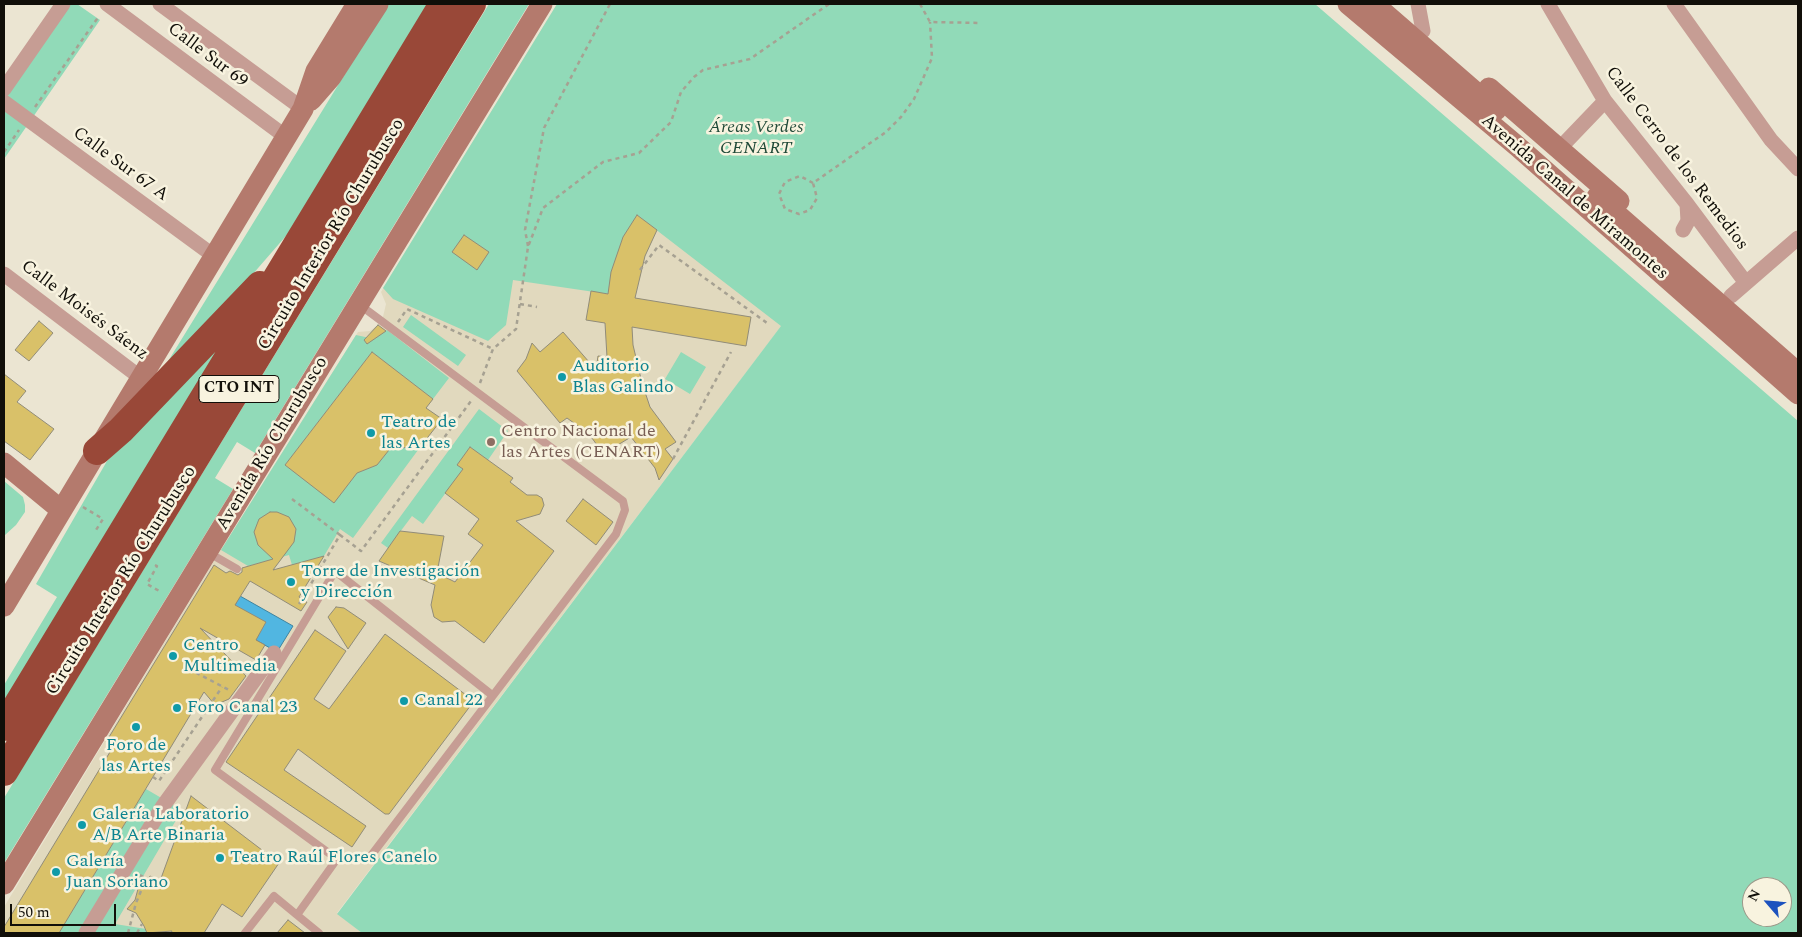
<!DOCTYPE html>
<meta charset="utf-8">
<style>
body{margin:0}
#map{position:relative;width:1802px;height:937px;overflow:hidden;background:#ebe5d2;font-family:Spectral,serif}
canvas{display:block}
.frame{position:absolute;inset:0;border:5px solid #110f09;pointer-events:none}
.north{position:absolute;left:1742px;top:877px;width:50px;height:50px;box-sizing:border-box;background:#f8f3df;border:1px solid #9c9889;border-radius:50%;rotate:297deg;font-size:14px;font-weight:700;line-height:20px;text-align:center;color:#110f09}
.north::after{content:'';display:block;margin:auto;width:18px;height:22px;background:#1c52be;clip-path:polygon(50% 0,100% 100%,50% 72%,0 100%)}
.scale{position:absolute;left:10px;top:904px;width:106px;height:22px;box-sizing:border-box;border:2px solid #110f09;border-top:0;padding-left:6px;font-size:15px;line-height:18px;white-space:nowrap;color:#110f09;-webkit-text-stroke:4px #f8f3df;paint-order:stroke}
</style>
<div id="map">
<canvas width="1802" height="937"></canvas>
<div class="frame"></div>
<div class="north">N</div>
<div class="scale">50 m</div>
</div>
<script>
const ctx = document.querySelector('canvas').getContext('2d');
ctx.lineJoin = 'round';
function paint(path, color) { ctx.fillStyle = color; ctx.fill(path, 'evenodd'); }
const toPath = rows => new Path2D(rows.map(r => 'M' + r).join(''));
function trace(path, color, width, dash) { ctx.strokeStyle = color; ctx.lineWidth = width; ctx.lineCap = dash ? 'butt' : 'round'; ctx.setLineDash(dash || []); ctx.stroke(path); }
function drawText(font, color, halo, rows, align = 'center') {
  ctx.font = font + ' Spectral,serif'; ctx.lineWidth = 5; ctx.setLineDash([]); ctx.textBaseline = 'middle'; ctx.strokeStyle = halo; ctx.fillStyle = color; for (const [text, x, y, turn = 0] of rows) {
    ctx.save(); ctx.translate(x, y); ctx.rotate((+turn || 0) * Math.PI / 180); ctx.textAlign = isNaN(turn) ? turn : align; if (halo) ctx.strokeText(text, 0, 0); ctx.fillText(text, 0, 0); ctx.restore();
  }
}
paint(toPath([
 [557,4,1025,4,337,913,362,933,4,933,4,907,212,564,358,332,370,331,382,321,386,304,381,292]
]), '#e1d9be');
paint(toPath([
 [68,4,77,4,100,20,4,159,4,96],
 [388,4,430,4,305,214,146,397],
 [489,4,529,4,255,453,237,442,215,478,233,489,4,863,4,798],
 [557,4,1315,4,1798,421,1798,933,362,933,337,914,781,326,637,215,608,294,513,280,506,325,488,341,393,299,383,288],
 [1752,887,1782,887,1782,917,1752,917],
 [243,314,4,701,4,685,57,597,36,584,107,461],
 [411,315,466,355,458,366,403,327],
 [387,330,449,378,433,399,372,352,285,465,334,502,357,473,377,465,392,446,413,448,421,446,353,538,340,529,324,556,292,565,289,555,248,566,221,550,356,335,370,338,378,336],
 [681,352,706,367,690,394,665,379],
 [479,409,508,431,488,460,470,447,458,464,463,469,423,524,412,516,388,548,381,543],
 [4,481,23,497,25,505,25,512,16,525,5,535],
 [146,789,182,810,115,924,171,933,59,933]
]), '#91dab8');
const water = toPath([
 [240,596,293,626,277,652,256,640,235,605,240,596]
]);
paint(water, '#51b6e1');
trace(water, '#3e84a0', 1);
const building = toPath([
 [637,215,657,230,645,256,635,298,751,317,746,346,632,327,633,345,642,383,650,407,676,442,665,449,673,459,659,480,655,468,631,437,611,449,597,445,589,434,567,418,560,423,517,371,526,359,532,343,540,352,563,332,596,370,598,356,607,357,605,323,586,320,591,291,608,294,611,272,623,237,637,215],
 [464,235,489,252,477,270,452,252,464,235],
 [39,321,53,333,29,361,15,350,39,321],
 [378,325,386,331,367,344,364,340,378,325],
 [372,352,433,399,426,408,442,419,421,446,401,448,393,445,377,465,357,473,334,503,285,465,372,352],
 [4,374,26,391,17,402,54,429,30,460,4,441,4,374],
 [470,447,513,478,510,482,527,495,537,495,542,498,544,505,540,514,516,521,554,551,484,643,455,621,442,622,434,617,431,605,435,585,379,561,400,531,444,536,436,578,439,574,455,582,483,545,468,534,479,519,445,493,463,469,457,465,470,447],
 [583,499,613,522,596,545,566,521,583,499],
 [270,512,277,512,289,517,296,529,294,542,273,570,324,556,299,597,307,602,301,611,250,581,235,605,266,622,256,640,265,645,256,660,200,628,246,676,229,699,215,705,204,692,59,933,4,933,4,927,113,747,106,742,214,565,226,573,230,571,238,575,242,572,242,568,273,559,258,545,254,532,259,519,270,512],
 [336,607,344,608,366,623,348,649,328,617,336,607],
 [315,630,346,651,314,699,329,709,385,634,474,701,389,814,385,814,298,749,284,770,366,826,352,847,226,762,315,630],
 [191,796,279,863,242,917,222,904,204,933,171,933,172,931,147,933,144,926,136,913,127,909,135,900,138,889,146,885,150,876,160,881,191,796],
 [288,920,305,933,277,933,288,920]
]);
paint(building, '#d9c169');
trace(building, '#918c79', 1);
trace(toPath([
 [920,4,930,22,981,23],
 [35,107,99,16],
 [4,152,19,130],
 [813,183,800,176,785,182,779,194,785,209,799,214,810,210,817,198,813,183,886,132,901,117,914,99,932,58,930,22],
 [528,246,525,230,544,128,610,4],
 [640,270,659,245,767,323],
 [520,304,537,307],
 [398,322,407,309,493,349],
 [480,383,493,349,516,329,528,247,543,208,603,162,639,153,671,122,681,92,694,77,703,70,750,59,829,4],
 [673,459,731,352],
 [292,499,340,535],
 [83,507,103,519,96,530,98,532],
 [155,565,157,566,147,584,161,592],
 [299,604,340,535,361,551,471,401],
 [189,669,229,690],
 [153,777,159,781,222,687],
 [140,875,155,884],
 [128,933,136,903,146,879],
 [137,933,142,924]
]), '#a6a192', 2.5, [4, 4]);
trace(toPath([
 [209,553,237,569],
 [337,859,370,857,616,534,625,510,623,501,360,305],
 [245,933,274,896,297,915],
 [319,933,297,915,337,859,215,770,335,571,492,695]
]), '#c69d94', 8);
trace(toPath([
 [107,4,286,137],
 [160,4,303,109],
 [1418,4,1423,31],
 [1548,4,1605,101,1687,204,1746,283],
 [1674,4,1771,140,1798,169],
 [4,89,63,4],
 [4,102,214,256],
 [1559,149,1605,101],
 [1683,230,1688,221,1687,204],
 [4,274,141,378],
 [1731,296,1798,238],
 [86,933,163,806,274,653]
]), '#c69d94', 15);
trace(toPath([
 [1348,4,1517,146,1798,394],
 [1374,4,1496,110],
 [1489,88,1619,201],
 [311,100,331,77,378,4],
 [1597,197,1798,373],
 [4,463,61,510],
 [4,606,303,109,316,71,357,4],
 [4,884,542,4]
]), '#b47a6d', 21);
trace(toPath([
 [97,451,121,430,260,285],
 [4,727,443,4],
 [4,772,472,4]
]), '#994838', 28);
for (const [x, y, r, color] of [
 [562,377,5,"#0f9aa8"],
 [371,433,5,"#0f9aa8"],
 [491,442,5,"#8d6e63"],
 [291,582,5,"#0f9aa8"],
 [173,656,5,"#0f9aa8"],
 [404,701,5,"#0f9aa8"],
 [177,708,5,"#0f9aa8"],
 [136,727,5,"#0f9aa8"],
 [82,825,5,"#0f9aa8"],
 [220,858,5,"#0f9aa8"],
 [56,872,5,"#0f9aa8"]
]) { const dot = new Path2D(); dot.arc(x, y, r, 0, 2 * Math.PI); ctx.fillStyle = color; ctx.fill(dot); trace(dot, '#f8f3df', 2); }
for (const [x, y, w] of [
 [239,389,80]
]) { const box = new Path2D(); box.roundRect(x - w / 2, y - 13.5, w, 27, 4); ctx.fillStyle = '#f8f3df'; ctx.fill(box); trace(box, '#110f09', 1); }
drawText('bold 16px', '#110f09', null, [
 ["CTO INT",239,389]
]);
drawText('18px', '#110f09', '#f8f3df', [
 ["Calle Sur 69",207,56,37],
 ["Calle Cerro de los Remedios",1676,159,53],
 ["Calle Sur 67 A",120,165,36],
 ["Avenida Canal de Miramontes",1574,198,41],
 ["Circuito Interior Río Churubusco",332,235,-59],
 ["Calle Moisés Sáenz",84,311,37],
 ["Avenida Río Churubusco",273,444,-59],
 ["Circuito Interior Río Churubusco",122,581,-58]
]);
drawText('italic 18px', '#1f4937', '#f8f3df', [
 ["Áreas Verdes",756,128],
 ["CENART",756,149]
]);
drawText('18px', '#0d838f', '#f8f3df', [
 ["Auditorio",572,367],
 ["Blas Galindo",572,388],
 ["Teatro de",381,423],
 ["las Artes",381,444],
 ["Torre de Investigación",301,572],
 ["y Dirección",301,593],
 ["Centro",183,646],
 ["Multimedia",183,667],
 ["Canal 22",414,701],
 ["Foro Canal 23",187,708],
 ["Foro de",136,746,"center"],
 ["las Artes",136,767,"center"],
 ["Galería Laboratorio",92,815],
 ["A/B Arte Binaria",92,836],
 ["Teatro Raúl Flores Canelo",230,858],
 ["Galería",66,862],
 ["Juan Soriano",66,883]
], 'left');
drawText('18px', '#785e54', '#f8f3df', [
 ["Centro Nacional de",501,432],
 ["las Artes (CENART)",501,453]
], 'left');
</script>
